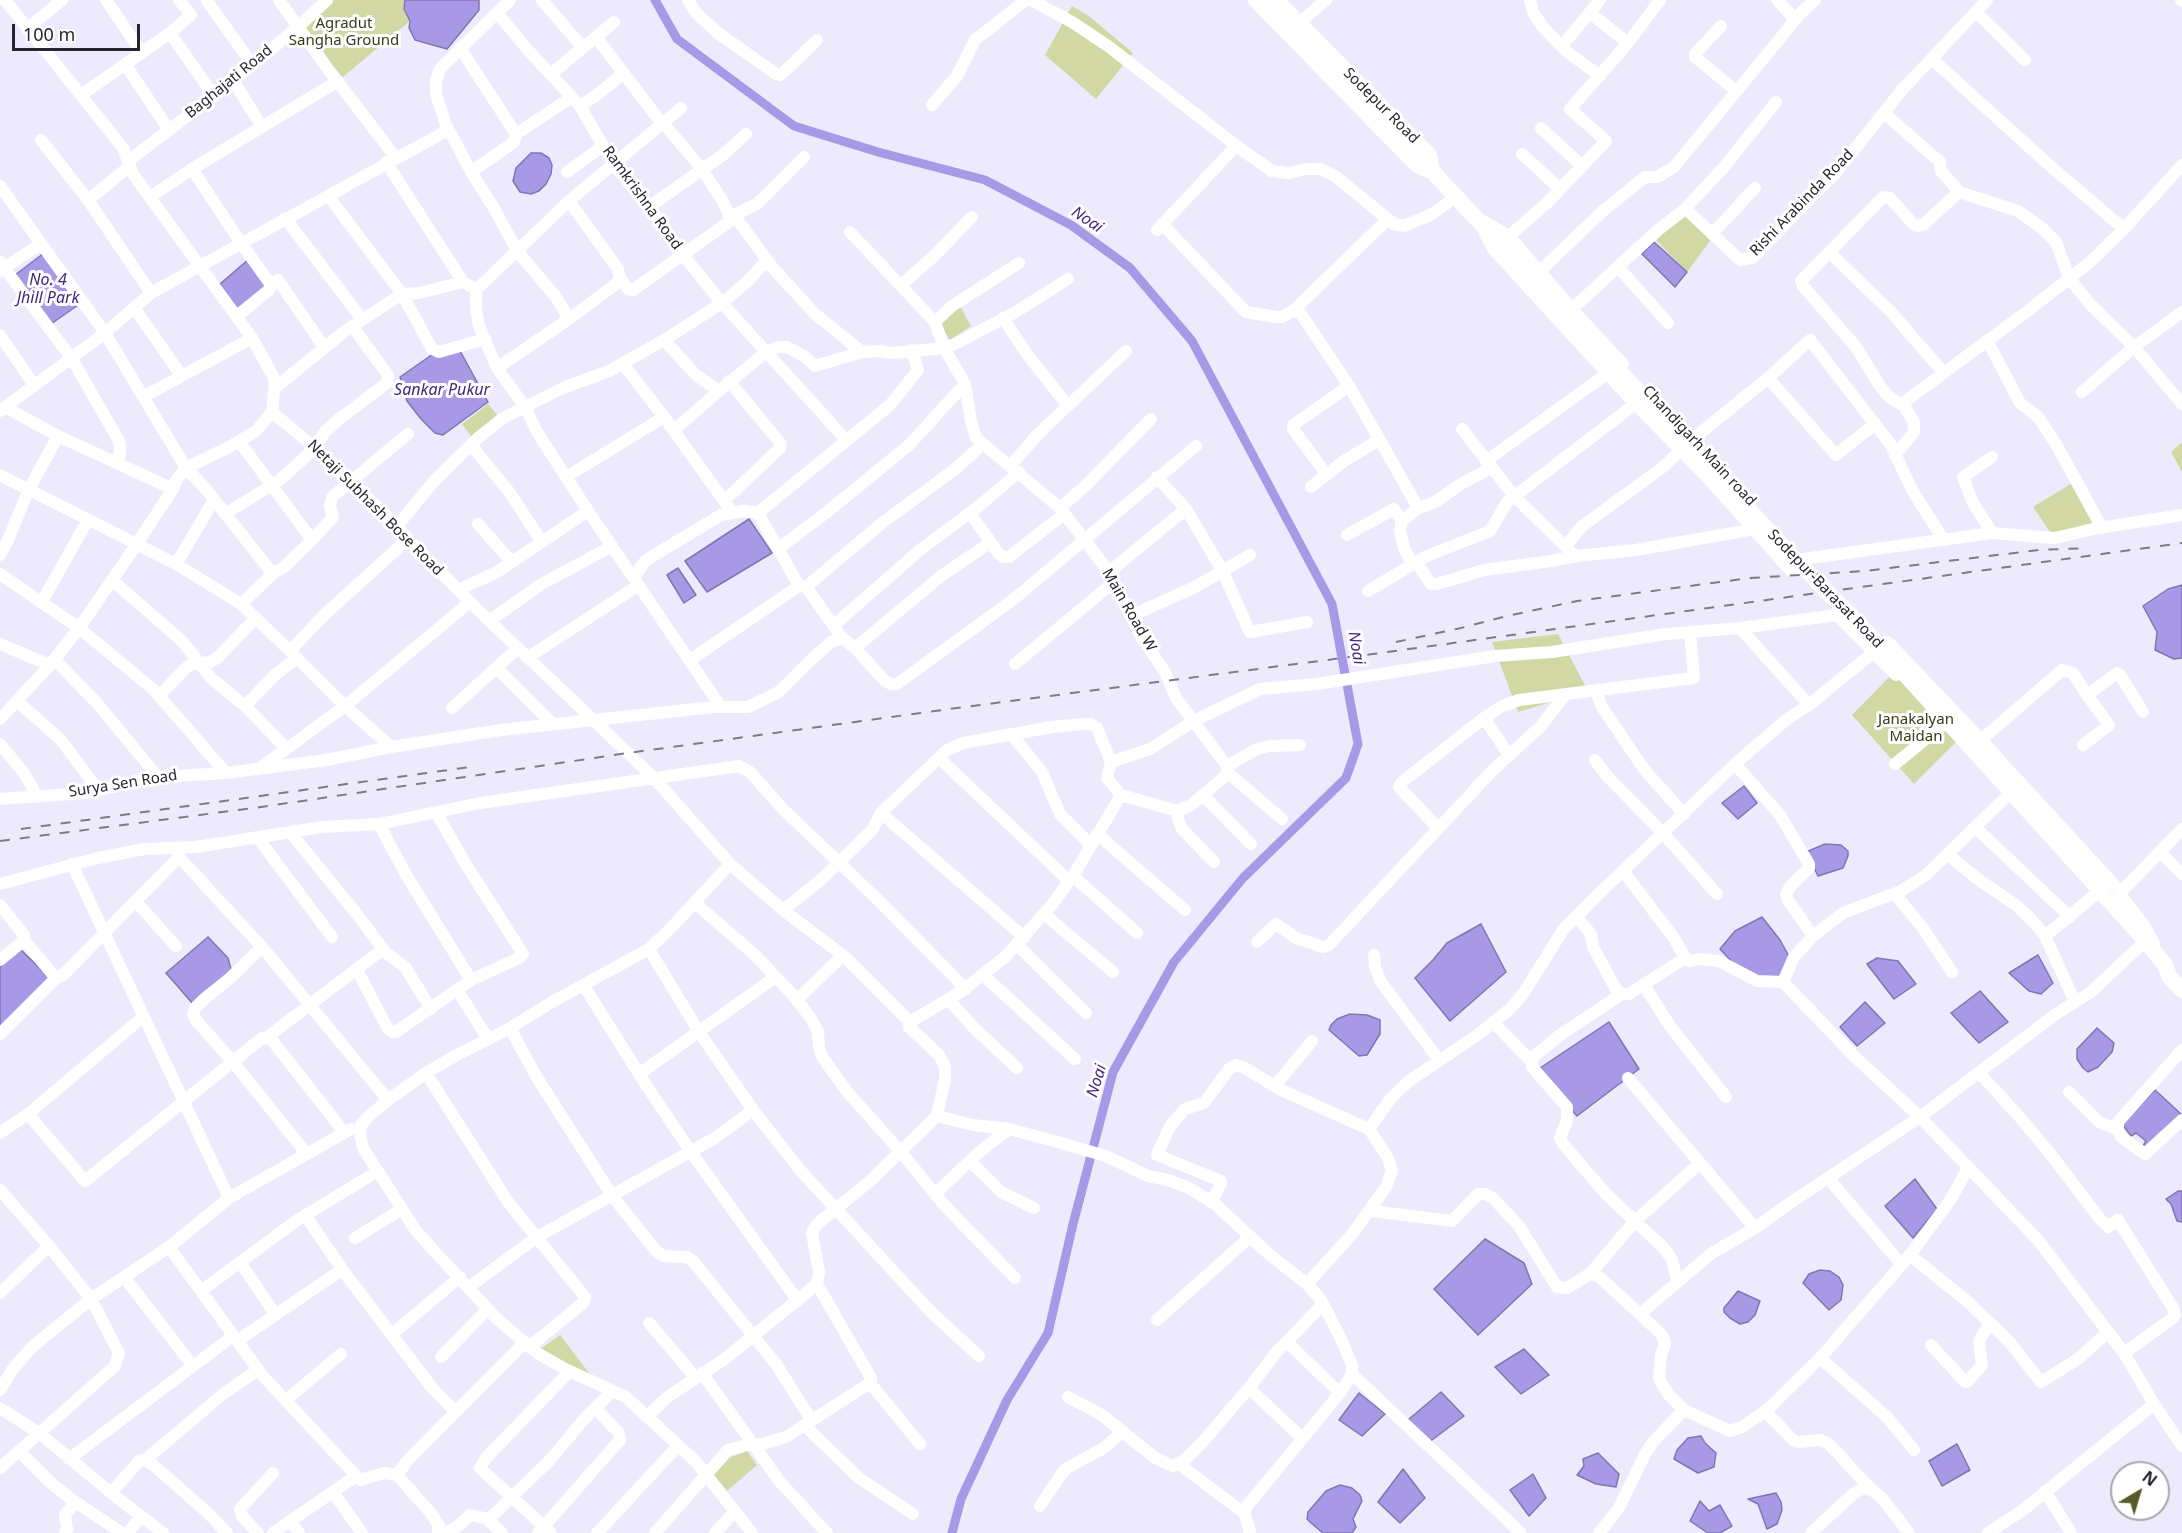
<!DOCTYPE html>
<style>
body{margin:0}
#map{position:relative;width:2182px;height:1533px;overflow:hidden;background:#edeafe;font-family:"Noto Sans",sans-serif}
canvas{display:block}
.north{position:absolute;left:2110px;top:1461px;width:60px;height:60px;box-sizing:border-box;background:#fff;border:2px solid #a8a7ac;border-radius:50%;rotate:38deg;font-size:16px;font-weight:700;line-height:24px;text-align:center;color:#262430}
.north::after{content:'';display:block;margin:auto;width:21px;height:27px;background:#555a27;clip-path:polygon(50% 0,100% 100%,50% 72%,0 100%)}
.scale{position:absolute;left:12px;top:24px;width:128px;height:27px;box-sizing:border-box;border:3px solid #262430;border-top:0;padding-left:8px;font-size:18px;line-height:21px;white-space:nowrap;color:#262430;-webkit-text-stroke:4px #fff;paint-order:stroke}
</style>
<div id="map">
<canvas width="2182" height="1533"></canvas>
<div class="north">N</div>
<div class="scale">100 m</div>
</div>
<script>
const ctx = document.querySelector('canvas').getContext('2d');
ctx.lineJoin = 'round';
function paint(path, color) { ctx.fillStyle = color; ctx.fill(path, 'evenodd'); }
const toPath = rows => new Path2D(rows.map(r => 'M' + r).join(''));
function trace(path, color, width, dash) { ctx.strokeStyle = color; ctx.lineWidth = width; ctx.lineCap = dash ? 'butt' : 'round'; ctx.setLineDash(dash || []); ctx.stroke(path); }
function drawText(font, color, halo, rows, align = 'center') {
  ctx.font = font + ' "Noto Sans",sans-serif'; ctx.lineWidth = 6; ctx.setLineDash([]); ctx.textBaseline = 'middle'; ctx.strokeStyle = halo; ctx.fillStyle = color; for (const [text, x, y, turn = 0] of rows) {
    ctx.save(); ctx.translate(x, y); ctx.rotate((+turn || 0) * Math.PI / 180); ctx.textAlign = isNaN(turn) ? turn : align; if (halo) ctx.strokeText(text, 0, 0); ctx.fillText(text, 0, 0); ctx.restore();
  }
}
paint(toPath([
 [327,0,405,0,404,9,410,21,338,81,298,27],
 [1072,6,1090,17,1133,53,1096,99,1045,55],
 [1685,214,1713,237,1687,272,1656,240],
 [960,306,971,326,950,340,939,323],
 [488,404,499,417,473,439,462,424],
 [2182,442,2182,472,2171,452],
 [2074,482,2098,525,2053,536,2033,507],
 [1558,634,1588,691,1518,712,1492,642],
 [1904,662,1969,729,1914,784,1852,715],
 [560,1335,589,1373,585,1375,538,1351],
 [747,1451,757,1465,727,1491,713,1474,726,1459]
]), '#d2d8a4');
const water = toPath([
 [405,0,479,0,479,10,447,49,415,40,409,28,410,21,404,9,405,0],
 [531,153,541,153,549,158,552,165,551,174,546,184,539,191,531,194,520,192,513,181,516,168,531,153],
 [1654,242,1687,272,1675,287,1642,254,1654,242],
 [44,253,81,303,51,324,15,275,44,253],
 [249,259,268,286,237,310,220,284,249,259],
 [459,349,488,402,443,435,435,433,421,419,407,401,400,377,430,356,459,349],
 [749,519,772,553,707,592,685,561,749,519],
 [678,568,696,595,684,603,667,575,678,568],
 [2182,585,2182,658,2174,659,2155,650,2157,632,2143,606,2168,589,2182,585],
 [1744,786,1757,803,1738,819,1722,803,1744,786],
 [1825,844,1841,845,1848,851,1848,856,1843,868,1818,876,1806,852,1825,844],
 [1762,917,1780,940,1791,960,1786,975,1771,982,1736,966,1720,949,1735,931,1762,917],
 [1481,924,1506,972,1450,1021,1415,978,1433,960,1447,943,1481,924],
 [208,937,228,958,232,973,193,1004,166,973,208,937],
 [21,950,51,979,0,1029,0,967,21,950],
 [2038,955,2053,983,2041,994,2029,991,2009,973,2038,955],
 [1877,958,1898,961,1916,984,1894,999,1867,964,1877,958],
 [1980,991,2008,1022,1979,1043,1951,1013,1980,991],
 [1865,1002,1885,1023,1857,1046,1840,1027,1865,1002],
 [1350,1014,1367,1015,1380,1020,1380,1034,1367,1055,1359,1056,1329,1030,1331,1025,1337,1019,1350,1014],
 [1609,1022,1639,1069,1577,1116,1537,1070,1609,1022],
 [2097,1028,2114,1043,2112,1052,2098,1067,2088,1072,2083,1068,2077,1059,2077,1049,2097,1028],
 [2155,1090,2181,1114,2147,1150,2143,1146,2146,1141,2136,1133,2131,1136,2122,1124,2155,1090],
 [1915,1179,1937,1209,1913,1238,1885,1206,1915,1179],
 [2178,1191,2182,1191,2182,1222,2177,1221,2171,1204,2166,1199,2178,1191],
 [1485,1239,1524,1263,1532,1284,1478,1335,1434,1289,1485,1239],
 [1820,1270,1830,1271,1839,1277,1843,1285,1841,1300,1829,1310,1803,1283,1809,1274,1820,1270],
 [1738,1291,1760,1301,1755,1315,1748,1322,1740,1324,1730,1318,1724,1312,1724,1308,1738,1291],
 [1524,1349,1549,1375,1521,1394,1495,1367,1524,1349],
 [1441,1392,1464,1416,1424,1446,1402,1425,1441,1392],
 [1359,1393,1385,1414,1362,1436,1339,1420,1359,1393],
 [1701,1436,1705,1443,1716,1453,1714,1467,1698,1473,1674,1459,1677,1450,1688,1438,1701,1436],
 [1957,1444,1970,1470,1942,1486,1929,1461,1957,1444],
 [1598,1453,1619,1474,1616,1487,1596,1484,1577,1475,1584,1466,1583,1459,1598,1453],
 [1403,1469,1425,1498,1400,1523,1378,1502,1403,1469],
 [1533,1474,1546,1498,1529,1516,1510,1490,1533,1474],
 [1340,1485,1352,1488,1360,1495,1362,1501,1353,1519,1356,1527,1352,1533,1323,1533,1310,1522,1307,1519,1308,1512,1326,1491,1340,1485],
 [1776,1493,1781,1502,1782,1510,1777,1524,1767,1529,1758,1504,1748,1499,1776,1493],
 [1700,1501,1709,1511,1720,1505,1732,1526,1720,1533,1708,1533,1690,1521,1700,1501]
]);
paint(water, '#a899e7');
trace(water, '#8176b0', 1.5);
trace(toPath([
 [655,0,677,39,794,126,878,152,985,180,1071,225,1130,268,1192,341,1332,604,1358,744,1346,778,1243,878,1174,962,1113,1072,1073,1224,1048,1333,1007,1400,961,1499,952,1533]
]), '#a899e7', 9);
trace(toPath([
 [5,0,123,148,133,174,252,338,275,380,272,412,326,457,397,526,408,539,477,609,654,778,730,864,783,910,845,957,910,1022],
 [106,0,142,53],
 [279,0,328,69,396,158],
 [542,0,583,48],
 [688,0,696,13,718,33,776,74,780,75,784,72,817,40],
 [1031,0,1072,22,1108,46,1242,150,1272,171,1289,173,1306,169,1320,169,1335,176,1394,224,1404,226,1432,214,1457,196],
 [1530,0,1533,12,1542,26,1566,51,1600,76],
 [1777,0,1795,19],
 [2181,0,2182,1],
 [207,1,252,64],
 [1976,12,2025,60],
 [1590,13,1628,43],
 [498,14,528,50,580,106,614,165,649,207,683,255,722,303,846,440],
 [1299,23,1326,0],
 [1721,26,1695,54,1695,57,1736,91],
 [27,29,62,0],
 [170,33,214,96],
 [596,37,663,125],
 [1562,46,1600,0],
 [460,48,516,134,514,142,471,172],
 [1933,60,2048,164,2124,229],
 [125,64,169,130],
 [551,74,614,22],
 [233,80,262,127],
 [81,95,170,33,191,15,179,0],
 [932,105,957,76,975,40,1026,0],
 [580,106,598,94,624,73],
 [1884,113,1940,162,1941,171,1959,192,2018,211,2042,228,2056,242,2069,278,2090,304,2134,347,2082,392],
 [446,125,473,175,494,208,517,251,556,297,569,319],
 [1541,128,1582,166],
 [516,134,572,97],
 [41,140,88,200,151,293],
 [1522,154,1560,189],
 [128,161,214,96,298,27,327,0],
 [386,162,463,282,470,286],
 [192,169,241,243,271,285],
 [567,172,603,146],
 [0,186,105,333,186,468,205,488,269,569,275,572,283,568,310,542,333,517,330,506,332,497,408,434],
 [150,197,192,169,338,81],
 [329,197,402,294,432,349,439,352,485,339],
 [88,200,130,166],
 [569,201,618,269,620,278,616,284,569,319,497,368,525,407,537,432,588,511,721,707],
 [649,207,724,154,746,134],
 [1684,210,1724,167,1776,102],
 [734,215,773,268,815,314,862,352],
 [730,217,757,204,804,157],
 [285,218,362,319],
 [1483,221,1509,236,1572,309,1623,364],
 [1162,224,1246,312,1276,317,1282,317,1294,310,1301,314,1349,386,1416,504,1417,509,1402,521,1400,530,1404,548,1413,565],
 [1157,230,1236,146],
 [850,232,935,322],
 [1485,234,1493,249,1635,404,1705,475,1790,570,1798,568,1802,560],
 [1712,234,1755,188],
 [1509,236,1547,203,1606,141,1570,109,1628,43,1660,0],
 [1830,253,1891,312,1943,372],
 [0,262,72,359,119,441,120,447,119,463],
 [1019,263,952,306,935,322,944,348,965,384,971,421,976,438,1060,508,1109,572,1142,638,1165,672,1176,698,1227,766],
 [1618,267,1668,323],
 [0,271,40,244],
 [1540,271,1604,210,1645,177,1657,177,1674,167,1801,13,1815,0],
 [620,278,628,289,633,290,729,222,730,217,722,200,702,169,664,124],
 [901,285,933,257,972,217],
 [135,309,181,375],
 [1572,309,1658,230,1684,210,1689,212,1740,260,1752,258,1838,170,1902,90,1987,0],
 [1294,310,1388,219],
 [2182,312,2134,347,2182,404],
 [237,316,269,290,271,285,278,280,324,347],
 [1003,318,1027,354,1068,406],
 [0,335,34,385],
 [664,340,696,375,719,391,766,352,779,347,787,347,804,356,815,366,862,352,879,351,894,353,944,348,953,345,1014,313,1068,279],
 [1987,340,2020,403,2038,417,2056,444,2102,528],
 [623,364,664,417,732,512],
 [497,368,479,326,476,308,476,290,569,201,681,108],
 [1768,378,1810,340,1891,445,1912,490,1943,539],
 [275,388,345,331,402,294,419,293,463,282],
 [143,397,252,338],
 [1904,406,1889,397,1880,386,1856,347,1803,286,1801,281,1883,197,1890,198,1913,224,1918,226,1924,224,1959,192],
 [5,407,58,436,173,489],
 [0,411,105,333,151,293,441,134,447,128,436,94,436,80,440,69,510,0],
 [1462,429,1514,496,1572,553,1577,556,1636,550,1755,529],
 [674,430,719,391],
 [1693,439,1768,378,1836,455,1875,424],
 [239,441,312,540],
 [471,445,510,493,542,542],
 [1895,455,1914,432,1914,422,1904,406,1907,400,2025,313,2089,263,2124,229,2182,165],
 [1992,457,1963,477,1972,501,1992,533],
 [1486,461,1608,373],
 [1010,466,1039,433,1126,351],
 [0,475,176,564,241,604,290,651,345,706,391,747],
 [1327,475,1293,429,1293,425,1349,386],
 [566,477,664,417],
 [1157,477,1186,509],
 [1311,487,1344,461,1379,440],
 [724,501,780,448,781,444,729,381],
 [1060,508,1084,487,1151,419],
 [1417,509,1435,502,1461,484,1491,468],
 [970,513,999,554,1004,557,1009,557,1064,514],
 [225,514,280,480,316,447,324,433,338,420,387,383,388,375,352,326],
 [478,524,512,562],
 [397,526,435,480,478,438,503,418,563,388,609,371,664,340,722,303,748,281,767,260],
 [1347,535,1394,509,1402,521],
 [1566,546,1581,527,1663,467,1681,450],
 [778,549,827,512,908,446,965,384],
 [0,555,7,542,29,489,58,436],
 [1803,559,1992,533,2055,538,2093,529,2182,515],
 [1416,562,1431,584,1437,584,1484,570,1551,561,1577,556],
 [176,564,214,500],
 [1109,572,1186,509,1222,570,1250,632,1307,622],
 [0,574,79,628,154,690,226,773],
 [634,577,646,560,721,515,744,511,758,513],
 [112,580,183,642,211,678,245,706,276,674,297,658],
 [800,586,806,587,838,632],
 [806,587,882,523,954,470,982,445],
 [458,590,497,572,588,511],
 [1368,591,1427,556,1490,531,1507,502,1635,404],
 [41,603,88,520],
 [241,604,275,572],
 [1131,616,1195,587,1250,555],
 [489,621,540,585,612,546],
 [833,626,920,550,979,506,1019,472],
 [1740,628,1809,705],
 [0,644,50,665],
 [855,648,941,576,991,542],
 [290,651,322,617,408,539],
 [527,658,639,585],
 [54,659,96,702,158,777],
 [690,660,799,586,758,513,890,405,918,370,912,350],
 [1015,664,1114,582],
 [497,668,553,724],
 [1596,691,1602,707,1635,756,1647,773,1684,814],
 [159,696,186,668,192,664,210,662,217,658,256,618],
 [18,702,61,740,98,790],
 [245,706,286,748],
 [452,708,518,648],
 [1484,718,1509,755],
 [0,719,50,665,79,628,128,557,173,489,177,479,186,468,231,446,256,431,272,412],
 [1012,735,1042,772,1060,814,1091,845],
 [1981,740,2062,670,2073,673,2087,695,2117,673,2120,675,2143,712],
 [0,744,24,773,37,796],
 [2083,745,2109,725,2087,695],
 [939,758,1069,881],
 [1595,760,1606,775,1662,832,1717,894],
 [1735,764,1780,815,1809,864,1809,868,1790,887,1786,894,1788,900,1813,936,1794,957,1783,982],
 [1895,764,1944,724],
 [263,766,345,706,470,602],
 [1227,772,1282,819],
 [1121,795,1107,778,1111,762,1150,749,1194,721,1260,689,1317,684,1495,656,1552,652,1666,634,1740,628,1837,615,1896,675],
 [1203,795,1251,844],
 [0,799,85,793,158,777,226,773,326,760,391,747,501,730,714,707,748,707,779,692,815,656,831,642,843,638,857,650,884,680,891,684,897,684,1014,599,1196,446],
 [1177,811,1178,819,1182,829,1214,862],
 [436,812,465,863,523,954,519,958,471,980],
 [881,813,1024,937],
 [1975,827,2070,917],
 [1438,828,1399,787,1402,782,1484,718,1502,706,1519,700,1694,678,1690,632],
 [290,832,356,913,386,953,405,967,431,1009],
 [1097,834,1185,910],
 [257,837,332,937],
 [2160,852,2182,874],
 [1947,854,1979,880,2016,905,2032,920,2045,936,2075,1002],
 [179,857,262,947,388,1100],
 [72,864,229,1198,169,1247],
 [730,864,671,928,649,949,552,1002,510,1028,455,1056,426,1073,388,1100,369,1116,361,1125,360,1134,363,1148,416,1231,496,1318,537,1353,565,1369,626,1397,696,1462,752,1533],
 [1073,876,1137,933],
 [0,884,98,858,144,849,196,847,322,827,379,824,480,803,739,766,750,772,784,810,876,898,966,989],
 [1895,894,1922,927,1952,972],
 [136,902,176,946],
 [695,903,755,955,793,995,810,1017,818,1032,819,1048,823,1058,848,1093,901,1152,944,1205,1015,1278],
 [0,905,24,935,22,942,0,960],
 [783,910,822,879,872,830,881,813,947,750,963,743,1052,727,1084,724,1091,724,1097,728,1111,762],
 [1044,914,1113,972],
 [1576,916,1591,934,1593,947,1617,991,1622,994,1629,994,1685,958,1674,938,1623,871],
 [1813,936,1843,913,1901,891,1926,875,2008,795],
 [2045,936,2096,894],
 [24,940,54,976,62,976,179,857,178,849],
 [1257,942,1276,924,1296,938,1323,947,1329,945,1493,770,1541,726,1565,695],
 [2154,944,2144,925,2121,896,2121,892,2182,829],
 [1017,945,1086,1013],
 [262,947,229,979,203,1000,195,1008,193,1013,195,1019,233,1062,306,1153],
 [649,949,699,1032,753,1110,800,1170,931,1312,979,1356],
 [1374,955,1375,967,1381,982,1439,1060],
 [1685,958,1690,961,1699,959,1719,961,1757,981,1783,982,1855,1057,1920,1117,2038,1240,2124,1353,2154,1404,2182,1446],
 [357,970,388,1029,392,1032,396,1032,471,980,405,873,379,824],
 [983,975,1075,1059],
 [1644,985,1670,1026,1726,1097],
 [584,986,648,1088,691,1152,798,1301],
 [458,991,488,1039],
 [1622,994,1560,1035,1532,1058,1532,1067,1567,1107,1567,1120,1560,1138,1564,1145,1606,1194,1665,1249,1672,1260,1677,1280],
 [948,999,975,1029,1017,1068],
 [797,1000,843,955],
 [143,1017,28,1114,85,1181,262,1038,271,1039,344,1132],
 [1493,1022,1532,1062],
 [510,1028,536,1076,613,1197,657,1252,664,1256,687,1257,693,1261,776,1364,812,1421],
 [0,1034,57,977],
 [266,1038,383,949],
 [2182,1050,2118,1122,2118,1130,2121,1137,2145,1154,2182,1120],
 [426,1073,508,1202,585,1297,583,1303,529,1347],
 [1979,1073,2018,1115,2052,1156,2100,1219,2108,1227,2118,1220,2173,1308,2175,1315,2173,1318,2124,1353],
 [639,1074,774,978],
 [1628,1078,1755,1228],
 [1275,1086,1312,1041],
 [2069,1092,2099,1122,2118,1130],
 [937,1116,973,1125,1009,1129,1061,1143,1106,1156,1148,1176,1168,1180,1187,1187,1215,1204,1270,1255,1307,1284,1321,1300,1341,1339,1352,1365,1352,1374,1340,1393,1247,1506,1244,1513,1250,1531,1249,1533],
 [0,1133,28,1114],
 [970,1161,1001,1192,1034,1208],
 [1968,1168,1951,1199,1910,1255,1820,1358,1767,1410,1742,1427,1730,1431,1684,1410,1669,1395,1659,1379,1661,1355,1665,1345,1664,1340,1662,1335,1640,1314,1712,1253,1755,1228,1790,1203,1920,1117,2056,1014,2091,992,2141,945],
 [1828,1178,1902,1265],
 [0,1190,49,1246,91,1299,169,1247,262,1375,360,1480,384,1473,397,1475,431,1513,439,1526,438,1533],
 [935,1194,977,1154,1009,1129],
 [229,1198,351,1129],
 [1211,1202,1221,1184,1221,1181,1157,1155,1170,1126,1185,1109,1204,1103,1229,1069,1236,1065,1243,1067,1281,1090,1369,1129],
 [1371,1211,1452,1221,1478,1194,1485,1194,1493,1198,1519,1226,1557,1287,1567,1288,1590,1274,1598,1276,1640,1314],
 [355,1238,402,1209],
 [1910,1255,1968,1302,1990,1323,2011,1344,2041,1382,2078,1359,2108,1332],
 [240,1262,275,1314],
 [341,1268,433,1389,456,1412],
 [1590,1274,1634,1222,1700,1163],
 [125,1278,193,1366],
 [1307,1284,1353,1233,1386,1187,1392,1171,1388,1158,1369,1129,1391,1098,1409,1081,1479,1034,1510,1009,1523,994,1563,930,1605,888,1735,764,1787,719,1809,705,1886,642,1889,643,1981,740,2121,892],
 [469,1287,537,1237,715,1138,753,1110],
 [201,1291,296,1221,378,1171],
 [0,1293,49,1246],
 [1157,1320,1250,1237],
 [649,1323,696,1378],
 [391,1335,460,1277],
 [237,1341,340,1271,340,1266,305,1215],
 [1284,1345,1323,1304],
 [1931,1345,1965,1382,1967,1382,1982,1365,1979,1341,1990,1323],
 [441,1357,488,1309],
 [1820,1358,1887,1417,1914,1450],
 [702,1373,780,1482,827,1533],
 [1352,1374,1521,1533],
 [870,1383,920,1444],
 [1249,1388,1302,1438],
 [0,1390,12,1370,32,1347,91,1299,119,1353,115,1366,0,1468],
 [1068,1397,1102,1415,1155,1458,1173,1466,1186,1459,1200,1445,1249,1388,1278,1350,1284,1345,1290,1345,1340,1393],
 [286,1400,341,1354],
 [0,1408,39,1433,115,1496,163,1533],
 [1765,1411,1793,1440,1799,1442,1820,1440,1828,1443,1871,1489],
 [648,1416,666,1398,726,1358,817,1284],
 [804,1425,859,1478,913,1514],
 [19,1451,51,1483,71,1499,122,1533],
 [69,1459,233,1336],
 [145,1460,223,1394,258,1370],
 [1179,1464,1244,1513],
 [397,1475,408,1460,525,1342],
 [2045,1491,2071,1533],
 [333,1492,362,1533],
 [111,1493,139,1461,145,1460,152,1464,208,1513,227,1533],
 [1040,1506,1062,1473,1067,1468,1104,1448,1122,1432],
 [487,1519,502,1533],
 [290,1521,299,1533],
 [65,1533,67,1529,65,1515,75,1502],
 [128,1533,141,1516],
 [258,1533,242,1516,240,1509,273,1473],
 [273,1533,356,1476],
 [444,1533,457,1527,470,1515,489,1519,550,1460,585,1418,612,1391],
 [538,1533,620,1440,619,1433,595,1408],
 [551,1533,480,1468,486,1458,570,1371],
 [597,1533,678,1446],
 [655,1533,728,1450,751,1444,762,1444,786,1437,870,1383,871,1378,817,1284,819,1272,812,1233,817,1224,870,1181,937,1116,945,1079,945,1066,939,1055,909,1027,910,1022,962,991,1005,957,1051,906,1073,876,1121,795,1177,811,1191,805,1223,778,1227,772,1227,766,1257,749,1269,746,1300,745],
 [715,1533,735,1511],
 [1599,1533,1619,1508,1645,1454,1653,1442,1684,1410],
 [1811,1533,1853,1494,1863,1488,1871,1489,1882,1498,1909,1533],
 [1988,1533,2023,1510,2154,1404]
]), '#fff', 12);
trace(toPath([
 [1256,0,1417,165,1432,171],
 [1276,0,1429,155,1432,171,1792,556,1864,629,2144,939,2165,965,2169,976,2182,990]
]), '#fff', 16);
trace(toPath([
 [1396,642,1461,628,1507,616,1577,601,1750,578,1865,571,2039,550,2088,548],
 [21,829,470,767],
 [0,841,261,807,628,753,957,708,1373,654,2182,543]
]), '#7d7a8a', 2, [10, 10]);
drawText('15px', '#393b16', '#fff', [
 ["Agradut",344,24],
 ["Sangha Ground",344,41],
 ["Janakalyan",1916,720],
 ["Maidan",1916,737]
]);
drawText('15px', '#262430', '#fff', [
 ["Baghajati Road",229,82,-39],
 ["Sodepur Road",1381,106,45],
 ["Ramkrishna Road",642,198,54],
 ["Rishi Arabinda Road",1802,203,-46],
 ["Chandigarh Main road",1699,446,47],
 ["Netaji Subhash Bose Road",375,508,45],
 ["Sodepur-Barasat Road",1825,589,46],
 ["Main Road W",1129,610,60],
 ["Surya Sen Road",123,784,-9]
]);
drawText('italic 16px', '#41257e', '#fff', [
 ["Noai",1087,220,34],
 ["No. 4",48,280],
 ["Jhill Park",48,298],
 ["Sankar Pukur",442,390],
 ["Noai",1356,648,80],
 ["Noai",1097,1081,-73]
]);
</script>
